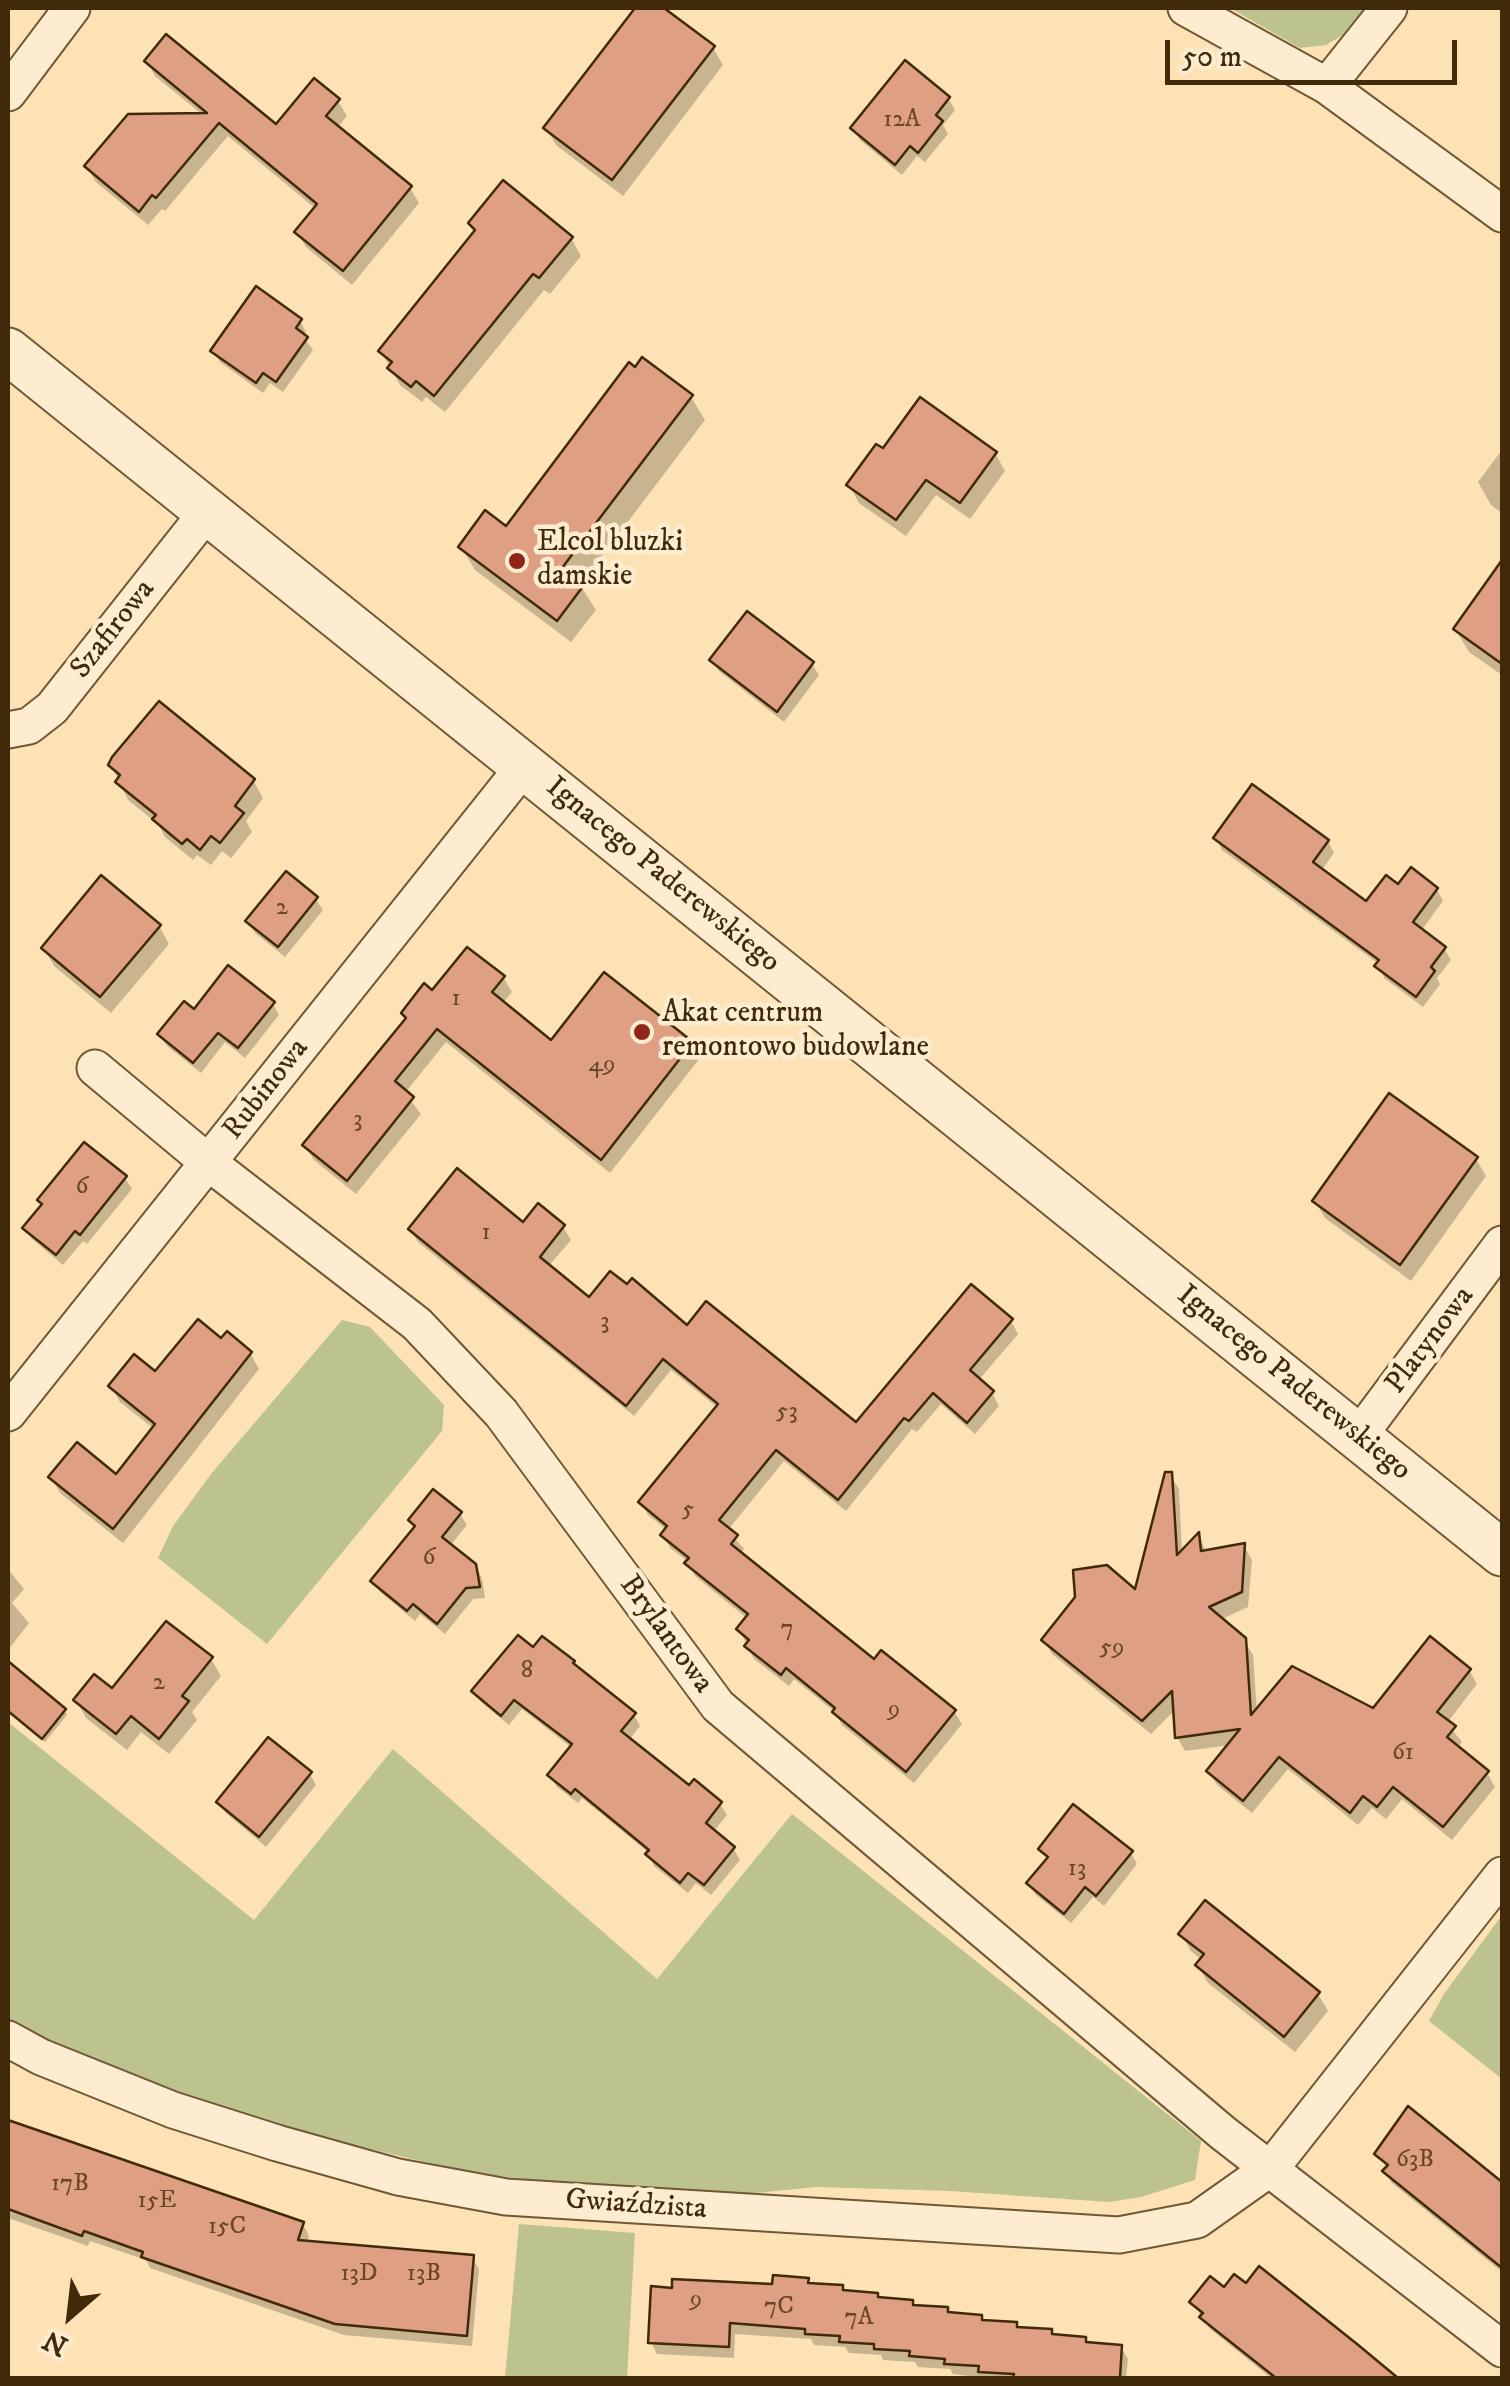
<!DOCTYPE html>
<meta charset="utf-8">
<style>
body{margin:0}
#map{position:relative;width:1510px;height:2386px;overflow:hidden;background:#fce2b5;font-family:"IM FELL DW Pica",serif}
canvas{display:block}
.frame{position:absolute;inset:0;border:10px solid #412a0a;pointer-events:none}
.north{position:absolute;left:20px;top:2266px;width:100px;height:100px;-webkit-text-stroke:8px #fdeccf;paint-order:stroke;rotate:208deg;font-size:28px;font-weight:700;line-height:40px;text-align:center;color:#412a0a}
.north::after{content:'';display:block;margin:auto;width:35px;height:45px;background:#412a0a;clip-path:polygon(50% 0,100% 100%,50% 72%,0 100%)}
.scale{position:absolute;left:1165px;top:40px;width:292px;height:45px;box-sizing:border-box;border:5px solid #412a0a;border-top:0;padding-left:12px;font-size:30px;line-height:35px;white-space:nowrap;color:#412a0a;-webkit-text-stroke:8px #fdeccf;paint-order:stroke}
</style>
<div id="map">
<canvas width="1510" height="2386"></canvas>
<div class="frame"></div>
<div class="north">N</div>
<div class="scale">50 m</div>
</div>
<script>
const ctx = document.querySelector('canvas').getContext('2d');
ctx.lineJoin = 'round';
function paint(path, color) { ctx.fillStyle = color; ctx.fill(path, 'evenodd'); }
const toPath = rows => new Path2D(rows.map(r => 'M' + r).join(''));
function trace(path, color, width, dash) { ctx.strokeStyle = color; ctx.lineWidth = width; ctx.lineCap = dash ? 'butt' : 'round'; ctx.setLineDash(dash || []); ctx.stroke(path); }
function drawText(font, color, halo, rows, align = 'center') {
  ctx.font = font + ' "IM FELL DW Pica",serif'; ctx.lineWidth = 9; ctx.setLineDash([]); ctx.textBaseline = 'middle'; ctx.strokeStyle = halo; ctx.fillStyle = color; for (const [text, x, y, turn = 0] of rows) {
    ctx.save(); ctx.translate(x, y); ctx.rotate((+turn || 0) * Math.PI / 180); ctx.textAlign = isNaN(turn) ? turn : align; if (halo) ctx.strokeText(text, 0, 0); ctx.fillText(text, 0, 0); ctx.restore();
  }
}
paint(toPath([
 [1230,8,1366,8,1346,33,1326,45,1300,48],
 [342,1320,370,1327,444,1405,442,1431,267,1644,158,1558,173,1526,211,1474],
 [8,1722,254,1920,393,1749,657,1979,792,1814,1201,2141,1195,2180,1141,2197,1109,2202,950,2191,817,2187,715,2197,475,2174,262,2123,88,2058,8,2021],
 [1502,1915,1502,2079,1429,2021,1444,1994],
 [519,2224,635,2233,627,2378,505,2378]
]), '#bdc38e');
paint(toPath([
 [638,8,660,8,713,48,723,65,623,196,556,145,546,128],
 [147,61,276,128,338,101,347,116,337,128,410,188,419,203,352,285,306,247,297,232,316,209,228,136,165,211,162,209,148,225,96,182,87,167,203,115,155,76],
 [948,98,955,110,943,125,948,134,925,162,917,156,902,175,860,140,853,129],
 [471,224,571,238,581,256,550,294,544,290,445,412,426,397,422,402,400,385,381,351,476,233],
 [300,321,306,332,303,336,313,350,283,392,270,383,263,393,220,362,213,351],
 [691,397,705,420,580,585,596,610,571,642,475,570,461,547,506,529],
 [1502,450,1502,513,1491,505,1478,482],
 [884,451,995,453,1005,471,970,519,936,495,906,536,859,503,849,485],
 [1502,564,1502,675,1469,652,1456,630],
 [747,615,812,664,819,675,784,722,719,671,712,660],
 [111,765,253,780,263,798,246,821,252,832,231,858,222,851,211,865,197,855,193,860,165,837,158,824,128,800],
 [1216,838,1328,841,1334,853,1321,871,1367,905,1399,888,1437,890,1443,901,1421,931,1444,948,1451,960,1437,978,1440,984,1423,1007,1384,978,1379,964,1222,850],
 [316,899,323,910,285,957,255,933,248,921],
 [159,926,169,944,111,1013,54,966,44,948],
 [503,977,512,992,502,1004,551,1044,691,1043,700,1058,610,1173,446,1042,405,1093,421,1114,356,1194,314,1160,305,1145,432,993],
 [273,1004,279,1015,245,1058,225,1042,201,1073,167,1046,160,1035],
 [84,1145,125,1178,132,1189,87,1244,83,1241,63,1265,32,1239,25,1228,43,1206,40,1200],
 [1476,1159,1486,1176,1411,1281,1325,1218,1315,1201],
 [523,1225,563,1227,571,1240,548,1267,590,1300,688,1328,856,1426,1011,1321,1018,1334,978,1381,992,1393,999,1406,975,1434,941,1404,917,1432,912,1429,846,1511,784,1461,728,1530,744,1549,740,1554,874,1663,954,1711,962,1724,914,1783,842,1725,835,1712,794,1679,789,1686,754,1659,739,1629,748,1619,695,1576,689,1562,670,1548,663,1535,667,1530,648,1515,641,1503,718,1408,671,1370,634,1416,418,1242,411,1230],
 [221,1342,250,1353,259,1369,123,1543,60,1493,51,1477,117,1477,154,1429,120,1402,111,1386,156,1374],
 [1170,1475,1179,1489,1182,1553,1199,1536,1206,1552,1244,1546,1252,1560,1248,1607,1220,1620,1244,1640,1253,1655,1257,1713,1373,1711,1469,1670,1477,1684,1447,1723,1462,1742,1457,1748,1487,1773,1495,1787,1452,1840,1402,1799,1386,1819,1372,1808,1358,1825,1288,1769,1252,1813,1217,1785,1209,1771,1231,1745,1185,1751,1177,1737,1176,1709,1151,1734,1052,1654,1044,1640,1137,1593],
 [460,1514,467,1525,450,1546,475,1566,482,1578,485,1598,473,1599,445,1634,420,1614,415,1621,380,1592,373,1581,416,1529,411,1521],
 [8,1569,24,1589,12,1603,29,1623,8,1650],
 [211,1659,221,1676,192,1712,197,1720,169,1754,141,1732,127,1750,86,1718,76,1700,112,1692],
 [474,1691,634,1715,640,1726,629,1740,690,1788,720,1804,727,1815,713,1832,733,1848,740,1860,711,1895,696,1883,688,1893,654,1866,649,1853,582,1798,578,1803,557,1787,550,1776,572,1748,522,1709,509,1725,481,1702],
 [64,1710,67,1715,45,1742,15,1715],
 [310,1774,316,1785,266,1847,226,1813,219,1802],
 [1041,1849,1131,1853,1137,1864,1104,1906,1093,1897,1071,1923,1036,1895,1029,1884,1048,1861],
 [1181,1934,1318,1994,1328,2011,1295,2052,1208,1983,1198,1965,1202,1960,1191,1951],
 [1409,2109,1502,2184,1502,2272,1392,2183,1385,2172,1388,2169,1377,2154],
 [8,2122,303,2224,309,2236,307,2243,472,2258,479,2269,472,2346,344,2335,150,2268,146,2260,90,2241,88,2246,8,2218],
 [1259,2270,1394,2378,1271,2378,1209,2328,1192,2302,1246,2286],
 [807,2280,810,2285,842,2287,845,2293,877,2295,880,2300,911,2302,914,2307,949,2315,981,2317,984,2322,1016,2324,1019,2330,1085,2339,1088,2345,1121,2347,1128,2359,1126,2378,985,2378,953,2374,950,2369,918,2367,915,2362,883,2360,881,2355,849,2353,845,2347,814,2345,811,2339,735,2334,734,2358,657,2354,651,2342,774,2287]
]), '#0003');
const building = toPath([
 [635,8,664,8,715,46,612,180,543,128,635,8],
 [166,34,276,124,314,78,340,99,326,116,412,186,343,271,294,232,317,204,219,123,156,198,152,195,139,212,84,166,128,114,207,113,144,61,166,34],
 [905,60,950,97,936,115,943,121,918,153,910,146,895,165,850,128,905,60],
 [503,180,573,237,539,278,533,274,434,396,416,381,411,387,387,368,392,362,378,351,475,230,468,223,503,180],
 [256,286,302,319,296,328,308,337,276,382,263,373,256,383,210,351,256,286],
 [642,357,693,395,562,568,584,585,557,621,458,547,485,510,506,526,629,362,635,367,642,357],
 [920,397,997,452,960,503,926,480,896,520,846,485,876,444,883,448,920,397],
 [1502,560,1502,664,1453,629,1502,560],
 [747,611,814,662,777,712,709,660,747,611],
 [159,701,255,779,235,806,244,813,220,843,211,836,200,850,187,839,182,844,152,819,156,815,115,782,120,775,108,765,112,757,159,701],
 [1252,784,1329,840,1313,862,1366,901,1386,875,1398,884,1411,867,1438,888,1413,922,1446,947,1431,967,1435,971,1416,997,1374,966,1379,960,1213,838,1252,784],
 [286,871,318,897,278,947,245,921,286,871],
 [101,875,161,925,100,997,41,948,101,875],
 [467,947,505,976,492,992,551,1040,604,972,693,1042,601,1160,437,1029,395,1081,414,1097,347,1181,302,1145,406,1018,401,1013,424,983,432,990,467,947],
 [228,965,275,1002,238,1048,218,1033,193,1063,157,1034,184,1001,194,1009,228,965],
 [1389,1093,1478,1157,1400,1265,1312,1201,1389,1093],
 [84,1142,127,1176,80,1235,75,1231,56,1255,22,1228,42,1204,37,1200,84,1142],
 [457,1168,523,1222,538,1203,565,1225,540,1257,589,1297,610,1271,627,1284,632,1278,687,1325,706,1301,856,1422,971,1284,1013,1319,970,1370,994,1391,967,1423,933,1393,909,1421,904,1418,838,1500,776,1450,719,1520,738,1535,731,1544,874,1659,881,1650,956,1710,906,1772,832,1712,835,1708,786,1668,781,1675,744,1646,749,1640,736,1629,748,1614,684,1563,689,1558,660,1535,667,1526,638,1502,718,1404,663,1359,626,1406,408,1229,457,1168],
 [198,1319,221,1338,227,1331,252,1352,113,1529,48,1477,77,1442,116,1474,155,1424,108,1386,134,1354,155,1371,198,1319],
 [1165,1472,1172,1472,1177,1555,1199,1532,1201,1551,1245,1543,1242,1592,1209,1607,1246,1638,1251,1715,1292,1666,1373,1708,1430,1636,1471,1669,1437,1712,1456,1726,1447,1737,1489,1771,1443,1827,1393,1787,1377,1807,1363,1796,1350,1813,1279,1757,1243,1801,1206,1771,1240,1729,1175,1738,1172,1691,1142,1721,1041,1640,1075,1597,1073,1570,1107,1565,1135,1589,1165,1472],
 [433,1489,462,1512,442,1537,476,1564,480,1587,466,1588,437,1624,413,1604,407,1611,370,1581,415,1526,408,1520,433,1489],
 [166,1621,213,1657,182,1696,189,1701,159,1739,131,1716,116,1734,73,1700,94,1674,112,1688,166,1621],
 [518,1635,533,1647,542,1636,575,1661,573,1663,636,1713,621,1731,689,1785,694,1779,722,1802,706,1823,735,1847,704,1885,688,1873,680,1883,645,1854,649,1850,575,1789,571,1794,547,1775,572,1744,514,1700,501,1716,471,1691,518,1635],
 [8,1661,66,1709,42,1739,8,1711,8,1661],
 [268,1737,312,1772,259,1837,216,1802,268,1737],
 [1073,1804,1133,1851,1096,1896,1085,1887,1064,1914,1026,1883,1048,1857,1038,1849,1073,1804],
 [1205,1900,1320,1992,1284,2037,1195,1965,1204,1954,1178,1934,1205,1900],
 [1408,2106,1502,2182,1502,2268,1382,2171,1388,2165,1374,2154,1408,2106],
 [8,2120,304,2222,298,2240,474,2255,467,2336,335,2324,141,2257,143,2252,84,2231,82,2236,8,2209,8,2120],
 [1259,2266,1357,2344,1398,2378,1276,2378,1199,2317,1203,2313,1189,2302,1210,2276,1224,2287,1234,2274,1246,2283,1259,2266],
 [773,2275,809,2278,808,2283,843,2285,843,2290,878,2293,878,2297,913,2300,913,2305,948,2307,948,2312,982,2315,982,2320,1017,2322,1017,2327,1052,2329,1052,2334,1086,2337,1086,2342,1122,2345,1120,2378,1013,2378,1014,2374,978,2372,979,2366,944,2364,945,2359,909,2356,910,2351,874,2349,874,2344,839,2342,840,2336,805,2334,805,2329,730,2323,729,2347,648,2343,651,2286,672,2288,672,2279,772,2284,773,2275]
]);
paint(building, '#df9f82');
trace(building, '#412a0a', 2.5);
const minor = toPath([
 [1186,8,1327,86,1502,214],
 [1327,86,1389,8],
 [8,93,72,8],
 [8,730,29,726,52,708,207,512],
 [95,1068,209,1163,417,1324,501,1413,718,1706,1223,2133,1502,2349],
 [8,1413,525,765],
 [1358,1437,1502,1244],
 [8,2039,41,2057,173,2110,277,2143,398,2177,506,2197,1119,2235,1197,2220,1272,2167,1502,1875]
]);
const tertiary = toPath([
 [8,351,1502,1553]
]);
trace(minor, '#705835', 39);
trace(tertiary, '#705835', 49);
trace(minor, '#fdeccf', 35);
trace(tertiary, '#fdeccf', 45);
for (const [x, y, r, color] of [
 [517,561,10,"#8f2418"],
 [642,1032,10,"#8f2418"]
]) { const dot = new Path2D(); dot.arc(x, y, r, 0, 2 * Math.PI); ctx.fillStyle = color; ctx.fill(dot); trace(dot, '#fdeccf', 4); }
drawText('25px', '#684728', null, [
 ["12A",902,121],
 ["2",282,909],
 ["1",456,1000],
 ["49",602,1066],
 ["3",358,1121],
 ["6",82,1188],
 ["1",486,1234],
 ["3",605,1323],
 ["53",787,1413],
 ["5",688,1511],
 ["6",429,1559],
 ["7",787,1630],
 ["59",1112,1649],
 ["8",527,1672],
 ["2",159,1684],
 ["9",894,1711],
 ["61",1403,1754],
 ["13",1077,1870],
 ["63B",1415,2161],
 ["17B",70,2185],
 ["15E",157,2202],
 ["15C",227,2228],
 ["13D",359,2275],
 ["13B",424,2275],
 ["9",696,2301],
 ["7C",779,2308],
 ["7A",859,2319]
]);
drawText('30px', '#412a0a', '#fdeccf', [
 ["Elcol bluzki",537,544],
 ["damskie",537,578],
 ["Akat centrum",662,1015],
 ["remontowo budowlane",662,1049]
], 'left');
drawText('30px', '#412a0a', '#fdeccf', [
 ["Szafirowa",114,630,-52],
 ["Ignacego Paderewskiego",662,876,39],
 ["Rubinowa",267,1090,-52],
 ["Platynowa",1431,1341,-53],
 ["Ignacego Paderewskiego",1293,1384,39],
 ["Brylantowa",665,1635,54],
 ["Gwiaździsta",636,2206,4]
]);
</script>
